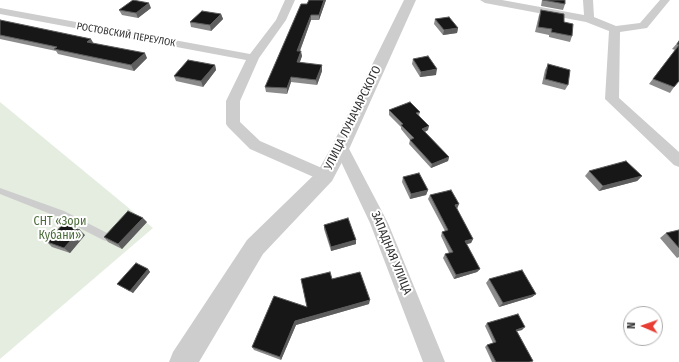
<!DOCTYPE html>
<meta charset="utf-8">
<style>
body{margin:0}
#map{position:relative;width:679px;height:362px;overflow:hidden;background:#fff;font-family:"Fira Sans Condensed",sans-serif}
canvas{display:block}
.north{position:absolute;left:623px;top:306px;width:40px;height:40px;box-sizing:border-box;background:#fff;border:1px solid #acacac;border-radius:50%;rotate:272deg;font-size:11px;font-weight:700;line-height:16px;text-align:center;color:#303030}
.north::after{content:'';display:block;margin:auto;width:14px;height:18px;background:#e83d32;clip-path:polygon(50% 0,100% 100%,50% 72%,0 100%)}
</style>
<div id="map">
<canvas width="679" height="362"></canvas>
<div class="north">N</div>
</div>
<script>
const ctx = document.querySelector('canvas').getContext('2d');
ctx.lineJoin = 'round';
function paint(path, color) { ctx.fillStyle = color; ctx.fill(path, 'evenodd'); }
const toPath = rows => new Path2D(rows.map(r => 'M' + r).join(''));
function trace(path, color, width, dash) { ctx.strokeStyle = color; ctx.lineWidth = width; ctx.lineCap = dash ? 'butt' : 'round'; ctx.setLineDash(dash || []); ctx.stroke(path); }
function drawText(font, color, halo, rows, align = 'center') {
  ctx.font = font + ' "Fira Sans Condensed",sans-serif'; ctx.lineWidth = 4; ctx.setLineDash([]); ctx.textBaseline = 'middle'; ctx.strokeStyle = halo; ctx.fillStyle = color; for (const [text, x, y, turn = 0] of rows) {
    ctx.save(); ctx.translate(x, y); ctx.rotate((+turn || 0) * Math.PI / 180); ctx.textAlign = isNaN(turn) ? turn : align; if (halo) ctx.strokeText(text, 0, 0); ctx.fillText(text, 0, 0); ctx.restore();
  }
}
paint(toPath([
 [0,102,153,228,0,359]
]), '#e4eddf');
paint(toPath([
 [0,188,64,211,109,234,110,237,109,240,106,241,103,240,58,217,0,194,0,188]
]), '#cdcdcd');
paint(toPath([
 [285,0,295,0,286,20,259,58,240,101,240,122,260,141,331,172,333,176,331,180,325,182,250,149,228,127,226,124,226,101,246,60,0,14,0,8,250,54,276,20,285,0],
 [480,0,502,0,584,15,583,0,593,0,594,17,616,26,640,23,660,0,670,0,647,28,620,32,619,98,679,152,679,167,674,165,605,99,609,31,586,22,485,3,480,0],
 [341,142,346,143,388,223,445,362,423,362,370,223,334,147,336,143,341,142]
]), '#cdcdcd');
paint(toPath([
 [404,0,416,0,350,147,332,181,263,254,199,362,169,362,173,352,247,240,318,171,332,146,404,0]
]), '#cdcdcd');
paint(toPath([
 [309,0,326,0,319,20,311,20,300,51,302,56,299,63,322,71,317,85,291,82,287,94,266,92,265,87],
 [542,0,565,0,565,4,563,10,541,6],
 [151,8,138,18,122,15,119,10],
 [541,10,564,22,572,36,570,42,549,37,549,35,535,32,539,15],
 [221,14,223,19,211,31,191,27,190,22],
 [435,19,458,28,457,33,443,35,434,24],
 [0,20,93,43,147,58,134,71,58,54,56,51,0,39],
 [679,41,674,87,670,93,649,84,675,50,672,49],
 [413,59,436,75,420,77,412,64],
 [548,64,568,85,565,90,542,84,545,70],
 [215,65,216,70,203,87,176,81,174,76],
 [389,110,420,112,419,115,428,130,425,132,449,157,448,161,431,168,409,144,410,140,401,129,401,127,389,115],
 [589,171,642,176,637,181,599,191,585,176],
 [403,177,428,190,426,195,410,199,402,182],
 [430,195,457,209,473,239,471,243,466,244,480,269,477,272,454,279,443,258,445,254,449,253,441,236,442,232,445,231,428,199],
 [147,222,122,249,108,242,104,237],
 [324,225,356,244,331,251,324,229],
 [679,230,679,257,677,258,660,238,666,233],
 [85,235,70,253,52,247,47,242],
 [148,269,150,272,133,293,120,286,117,284],
 [332,279,369,304,296,325,281,360,254,350,252,347,307,307],
 [489,279,536,294,532,297,499,307,486,283],
 [487,323,522,330,517,331,533,361,531,362,492,362,485,347,487,345,493,343,485,326]
]), '#8b8b8b');
paint(toPath([
 [324,0,326,0,319,20,319,15],
 [149,3,151,8,138,18,136,13],
 [221,14,223,19,211,31,210,25],
 [311,15,311,20,298,56,297,51],
 [458,28,457,33,443,35,444,30],
 [91,39,94,44,87,42],
 [301,51,302,56,298,68,297,62],
 [145,53,147,58,134,71,131,65],
 [215,65,216,70,203,87,201,81],
 [322,65,322,71,317,85,316,80],
 [437,69,436,75,420,77,421,72],
 [291,77,291,82,287,94,287,88],
 [429,126,428,130,422,133,422,129],
 [449,157,448,161,431,168,432,164],
 [642,176,637,181,599,191,603,186],
 [428,190,426,195,410,199,411,194],
 [459,204,457,209,455,205],
 [143,218,147,222,122,249,118,244],
 [80,230,85,235,70,253,64,248],
 [473,239,471,243,463,245,465,241],
 [356,240,356,244,331,251,331,247],
 [148,269,150,272,133,293,130,291],
 [480,269,477,272,454,279,456,275],
 [536,294,532,297,499,307,503,303],
 [370,300,369,304,296,325,281,360,280,357,295,321],
 [525,327,522,330,513,332,516,330]
]), '#5d5d5d');
const building = toPath([
 [133,0,149,3,136,13,119,10,133,0],
 [309,0,324,0,319,15,311,15,297,51,301,51,297,62,322,65,316,80,291,77,287,88,265,87,301,4,307,4,309,0],
 [543,0,565,0,565,4,543,0],
 [541,10,564,14,564,22,573,24,572,36,551,32,552,29,538,27,541,10],
 [202,11,221,14,210,25,190,22,202,11],
 [449,17,458,28,444,30,435,19,449,17],
 [0,20,91,39,87,42,145,53,131,65,54,49,57,47,0,35,0,20],
 [679,41,679,81,674,87,653,79,679,45,677,44,679,41],
 [428,56,437,69,421,72,413,59,428,56],
 [188,60,215,65,201,81,174,76,188,60],
 [548,64,570,70,568,85,545,79,548,64],
 [410,102,420,112,416,113,429,126,422,129,449,157,432,164,410,140,414,138,401,125,403,124,389,110,410,102],
 [626,161,642,176,603,186,589,171,626,161],
 [419,173,428,190,411,194,403,177,419,173],
 [451,190,459,204,455,205,473,239,465,241,480,269,456,275,445,254,453,252,442,232,448,230,430,195,451,190],
 [128,211,143,218,118,244,104,237,128,211],
 [348,218,356,240,331,247,324,225,348,218],
 [63,224,80,230,64,248,47,242,63,224],
 [679,230,679,248,666,233,679,230],
 [136,263,148,269,130,291,117,284,136,263],
 [522,270,536,294,503,303,489,279,522,270],
 [330,272,332,279,360,272,370,300,295,321,280,357,252,347,274,296,307,307,301,279,330,272],
 [518,314,525,327,516,330,533,361,529,362,496,362,487,345,496,342,487,323,518,314]
]);
paint(building, '#171717');
trace(building, '#5d5d5d', 1);
drawText('10px', '#303030', '#fff', [
 ["РОСТОВСКИЙ ПЕРЕУЛОК",126,35,10]
]);
drawText('12px', '#303030', '#fff', [
 ["УЛИЦА ЛУНАЧАРСКОГО",353,118,-64],
 ["ЗАПАДНАЯ УЛИЦА",391,253,68]
]);
drawText('12px', '#4d6d3c', '#fff', [
 ["СНТ «Зори",60,222],
 ["Кубани»",60,236]
]);
</script>
